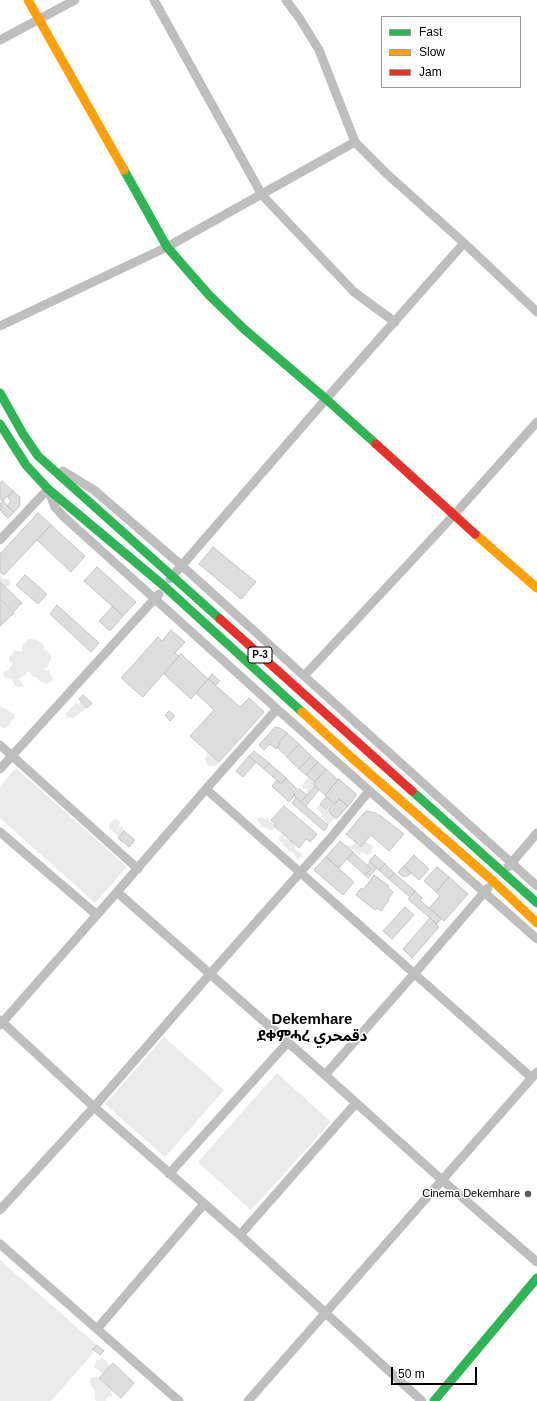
<!DOCTYPE html>
<meta charset="utf-8">
<style>
body{margin:0}
#map{position:relative;width:537px;height:1401px;overflow:hidden;background:#fff;font-family:Arial,sans-serif}
canvas{display:block}
.legend{position:absolute;left:381px;top:16px;width:140px;height:72px;box-sizing:border-box;background:#fff;border:1px solid #999;margin:0;padding:5px 7px;list-style:none;font-size:12px;color:#000}
.legend li{display:flex;align-items:center;gap:8px;height:20px}
.legend b{width:20px;border:1px solid #999}
.scale{position:absolute;left:391px;top:1367px;width:86px;height:18px;box-sizing:border-box;border:2px solid #000;border-top:0;padding-left:5px;font-size:12px;line-height:14px;white-space:nowrap;color:#000;-webkit-text-stroke:3px #fff;paint-order:stroke}
</style>
<div id="map">
<canvas width="537" height="1401"></canvas>
<ul class="legend">
<li><b style="height:5px;background:#30b455"></b>Fast</li>
<li><b style="height:5px;background:#ff9f0a"></b>Slow</li>
<li><b style="height:5px;background:#e5322d"></b>Jam</li>
</ul>
<div class="scale">50 m</div>
</div>
<script>
const ctx = document.querySelector('canvas').getContext('2d');
ctx.lineJoin = 'round';
function paint(path, color) { ctx.fillStyle = color; ctx.fill(path, 'evenodd'); }
const toPath = rows => new Path2D(rows.map(r => 'M' + r).join(''));
function trace(path, color, width, dash) { ctx.strokeStyle = color; ctx.lineWidth = width; ctx.lineCap = dash ? 'butt' : 'round'; ctx.setLineDash(dash || []); ctx.stroke(path); }
function drawText(font, color, halo, rows, align = 'center') {
  ctx.font = font + ' Arial,"Noto Sans Arabic","Noto Sans Ethiopic",sans-serif'; ctx.lineWidth = 3; ctx.setLineDash([]); ctx.textBaseline = 'middle'; ctx.strokeStyle = halo; ctx.fillStyle = color; for (const [text, x, y, turn = 0] of rows) {
    ctx.save(); ctx.translate(x, y); ctx.rotate((+turn || 0) * Math.PI / 180); ctx.textAlign = isNaN(turn) ? turn : align; if (halo) ctx.strokeText(text, 0, 0); ctx.fillText(text, 0, 0); ctx.restore();
  }
}
paint(toPath([
 [0,575,3,579,8,579,11,583,8,586,0,590],
 [30,639,37,640,43,644,44,646,44,650,47,651,51,655,51,659,47,667,43,669,46,671,49,670,49,674,52,676,53,680,46,684,38,680,37,677,33,677,29,671,27,672,25,675,22,676,19,679,24,686,19,687,18,686,15,686,12,679,10,680,7,678,4,677,3,672,8,670,9,671,9,668,13,664,9,661,9,657,12,655,14,651,22,651,23,644,26,643,27,640],
 [81,701,87,708,73,718,70,717,68,718,65,714,75,703,79,704],
 [0,706,2,708,6,709,10,712,14,714,14,719,11,720,11,722,7,728,4,728,0,727],
 [207,751,219,762,214,767,212,765,209,766,207,764,205,758,207,756,206,754],
 [16,768,127,867,95,903,0,818,0,786],
 [307,778,309,778,315,782,313,784,315,786,308,794,306,792,307,789,304,789,302,785],
 [332,802,334,803,329,809,330,813,335,818,328,825,324,818,322,817,322,814,316,809,320,804,327,809],
 [260,817,265,819,267,818,269,821,276,824,273,830,269,830,268,828,266,829,265,827,261,827,261,824,256,820],
 [114,819,117,819,120,822,119,827,122,827,124,831,120,837,109,829,109,825],
 [284,835,284,839,288,839,294,843,295,850,301,853,302,856,298,860,293,852,288,851,288,849,283,845,283,842,280,842,279,836],
 [355,842,361,847,366,842,373,846,371,853,367,855,361,852,360,856,354,850,351,850,345,845,352,846],
 [164,1037,224,1090,165,1157,105,1104],
 [277,1073,331,1122,251,1210,198,1162],
 [0,1260,97,1345,93,1349,95,1351,51,1401,0,1401],
 [101,1358,107,1361,108,1364,110,1366,103,1374,94,1367,97,1359,100,1360],
 [95,1377,99,1378,112,1390,111,1393,112,1396,108,1396,108,1398,106,1398,106,1401,96,1401,95,1399,95,1390,91,1386,90,1382,91,1378]
]), '#eaeaea');
const building = toPath([
 [2,481,13,491,3,501,0,499,0,483,2,481],
 [13,491,20,497,20,502,19,507,14,512,7,506,11,501,8,497,13,491],
 [3,501,14,512,8,518,0,510,0,504,3,501],
 [38,513,51,525,4,575,0,572,0,554,38,513],
 [51,525,85,556,71,572,37,540,51,525],
 [213,547,256,582,241,599,199,564,213,547],
 [97,567,136,602,123,616,84,581,97,567],
 [25,575,47,594,38,604,16,585,25,575],
 [0,582,22,603,13,612,0,599,0,582],
 [0,599,14,613,0,626,0,599],
 [57,605,99,643,91,652,50,614,57,605],
 [113,606,123,616,110,631,99,621,113,606],
 [171,630,185,642,175,653,179,656,143,697,121,678,158,637,162,641,171,630],
 [181,654,208,679,191,699,164,674,181,654],
 [212,674,220,681,216,685,208,679,212,674],
 [208,679,240,707,249,698,264,712,219,762,190,736,214,710,196,693,208,679],
 [83,695,92,703,87,708,79,699,83,695],
 [169,711,175,716,170,721,165,715,169,711],
 [275,727,280,728,287,733,278,743,280,744,276,749,270,744,264,750,259,745,275,727],
 [287,733,299,744,287,757,277,747,280,744,278,743,287,733],
 [299,744,311,756,299,769,287,757,299,744],
 [254,751,269,763,264,769,249,756,254,751],
 [249,756,256,762,243,777,236,771,249,756],
 [311,756,318,762,306,775,299,769,311,756],
 [318,762,326,769,315,782,306,775,318,762],
 [269,763,286,778,281,784,264,769,269,763],
 [326,769,338,780,325,795,313,784,326,769],
 [286,778,297,789,293,793,295,795,289,802,272,786,277,780,281,784,286,778],
 [339,779,356,794,356,796,348,806,339,799,335,804,325,795,339,779],
 [315,786,319,790,306,806,301,802,315,786],
 [299,789,307,795,301,802,294,796,294,794,299,789],
 [326,797,332,802,326,809,320,804,326,797],
 [296,798,328,825,324,831,292,803,296,798],
 [339,799,348,806,337,818,335,818,330,813,329,809,334,803,335,804,339,799],
 [284,806,317,834,310,842,306,839,299,848,274,826,276,824,271,820,284,806],
 [367,811,375,813,381,816,404,834,389,851,371,835,361,847,346,834,364,813,367,811],
 [124,831,135,840,129,847,118,838,124,831],
 [340,841,353,852,339,868,326,857,340,841],
 [353,852,371,869,365,875,347,859,353,852],
 [375,855,385,864,379,870,369,861,375,855],
 [414,855,429,869,419,880,404,866,414,855],
 [326,857,354,882,343,895,314,870,326,857],
 [370,862,377,868,368,878,365,875,371,869,367,866,370,862],
 [385,864,394,873,389,879,379,870,385,864],
 [404,866,411,873,406,877,404,875,403,877,398,872,404,866],
 [437,867,449,877,436,892,424,881,437,867],
 [394,873,415,891,410,897,389,879,394,873],
 [374,875,389,886,388,888,393,892,388,899,389,900,381,911,377,908,375,910,356,895,361,888,363,890,374,875],
 [449,877,468,894,444,921,429,908,440,896,436,892,449,877],
 [415,891,422,898,420,900,441,919,437,924,408,899,415,891],
 [405,907,414,915,392,939,383,931,405,907],
 [430,918,439,927,412,958,403,949,430,918],
 [97,1345,104,1351,100,1355,93,1349,97,1345],
 [113,1363,134,1383,121,1398,99,1378,113,1363]
]);
paint(building, '#ddd');
trace(building, '#c5c5c5', 1);
trace(toPath([
 [154,0,262,195,354,292,395,322],
 [286,0,300,19,319,50,355,142,387,174,464,243,537,312],
 [0,40,75,0],
 [0,326,167,247,355,142],
 [63,471,94,490,181,565,537,886],
 [0,540,48,489,55,507,64,517,277,709,537,939],
 [170,579,326,399,464,243],
 [304,676,454,515,537,422],
 [0,745,138,869],
 [0,769,159,594],
 [206,789,532,1078],
 [0,832,97,915],
 [508,867,537,833],
 [117,892,325,1075,442,1180,537,1262],
 [0,1020,94,1107,240,1235,422,1401],
 [0,1025,117,892,206,789,277,709],
 [325,1075,414,974,488,888],
 [169,1174,288,1042],
 [0,1210,94,1107,210,974,329,840,369,791],
 [240,1235,356,1103],
 [0,1244,179,1401],
 [97,1329,204,1204],
 [248,1401,537,1072]
]), '#bebebe', 9);
trace(toPath([
 [124,170,167,247,209,295,244,329,326,399,376,444],
 [0,393,23,434,38,456,220,619],
 [0,424,26,465,48,489,164,586,302,712],
 [412,791,537,903],
 [434,1401,537,1278]
]), '#30b455', 9);
trace(toPath([
 [28,0,124,170],
 [475,534,537,588],
 [302,712,352,758,494,882,537,923]
]), '#ff9f0a', 9);
trace(toPath([
 [376,444,475,534],
 [220,619,412,791]
]), '#e5322d', 9);
for (const [x, y, r, color] of [
 [528,1194,4,"#595959"]
]) { const dot = new Path2D(); dot.arc(x, y, r, 0, 2 * Math.PI); ctx.fillStyle = color; ctx.fill(dot); trace(dot, '#fff', 1.5); }
for (const [x, y, w] of [
 [260,655,24]
]) { const box = new Path2D(); box.roundRect(x - w / 2, y - 8, w, 16, 3); ctx.fillStyle = '#fff'; ctx.fill(box); trace(box, '#000', 1); }
drawText('bold 10px', '#000', null, [
 ["P-3",260,655]
]);
drawText('11px', '#000', '#fff', [
 ["Cinema Dekemhare",520,1194]
], 'right');
drawText('bold 15px', '#000', '#fff', [
 ["Dekemhare",312,1020],
 ["ደቀምሓረ دقمحري",312,1037]
]);
</script>
